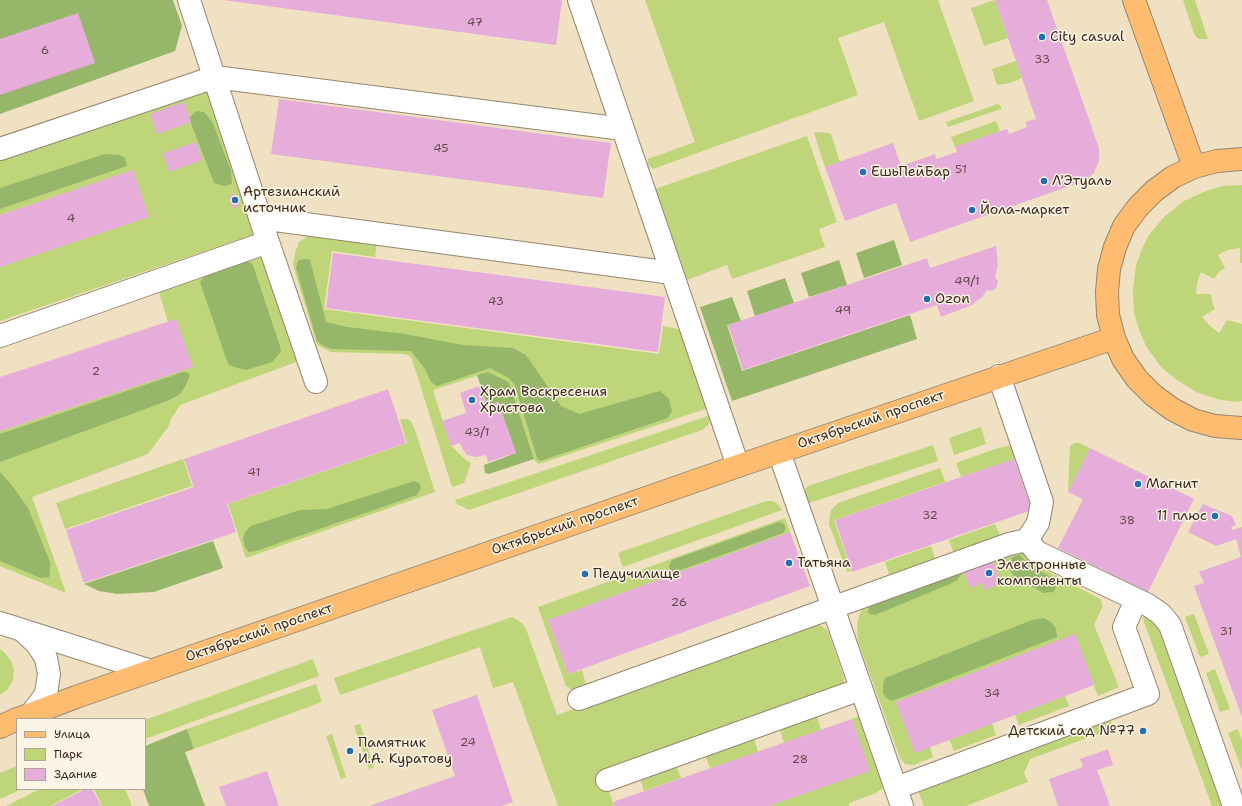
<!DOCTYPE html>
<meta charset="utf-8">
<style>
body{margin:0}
#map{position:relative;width:1242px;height:806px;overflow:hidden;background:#efe1c1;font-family:"Shantell Sans",sans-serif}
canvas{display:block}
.legend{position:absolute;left:16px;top:718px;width:130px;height:72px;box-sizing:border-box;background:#fcf5e5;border:1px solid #afa495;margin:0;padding:5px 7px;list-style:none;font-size:12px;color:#3b2a1e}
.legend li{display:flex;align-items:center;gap:8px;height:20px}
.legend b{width:20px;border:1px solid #afa495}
</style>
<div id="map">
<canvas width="1242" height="806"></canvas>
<ul class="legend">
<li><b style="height:5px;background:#febc70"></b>Улица</li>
<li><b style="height:11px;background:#bed579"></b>Парк</li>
<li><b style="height:11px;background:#e6adda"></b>Здание</li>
</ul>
</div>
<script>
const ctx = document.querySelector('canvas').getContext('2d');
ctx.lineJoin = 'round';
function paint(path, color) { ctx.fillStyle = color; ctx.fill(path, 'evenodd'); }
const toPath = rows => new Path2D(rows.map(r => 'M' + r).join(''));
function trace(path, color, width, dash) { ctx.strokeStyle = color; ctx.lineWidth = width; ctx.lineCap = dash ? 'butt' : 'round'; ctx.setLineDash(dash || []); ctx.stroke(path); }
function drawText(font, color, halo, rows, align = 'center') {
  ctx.font = font + ' "Shantell Sans",sans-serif'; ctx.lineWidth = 3; ctx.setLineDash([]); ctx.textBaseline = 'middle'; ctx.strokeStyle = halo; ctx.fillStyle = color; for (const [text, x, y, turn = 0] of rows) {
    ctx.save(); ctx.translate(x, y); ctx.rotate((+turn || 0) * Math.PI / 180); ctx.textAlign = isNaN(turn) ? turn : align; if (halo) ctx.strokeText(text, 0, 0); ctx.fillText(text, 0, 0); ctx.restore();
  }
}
paint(toPath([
 [645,0,938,0,974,101,919,121,884,22,838,38,858,95,653,169,651,168,648,164,648,159,695,142],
 [995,0,1008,38,984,46,971,8],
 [1183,0,1195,0,1208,39,1199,39,1195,36],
 [1016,61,1022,78,1010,83,997,85,992,69],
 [207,91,255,234,0,321,0,267,133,170,0,215,0,161],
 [998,104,1001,106,1001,109,948,127,946,122],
 [996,121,1000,131,955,147,951,137],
 [818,132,827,133,831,134,840,162,825,167,814,133],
 [807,136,837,222,819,229,825,247,732,279,727,265,687,280,655,189],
 [1242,185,1242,263,1240,263,1240,248,1228,250,1218,255,1225,268,1219,272,1214,279,1201,272,1197,283,1196,294,1211,294,1212,302,1215,309,1202,317,1210,326,1219,333,1227,320,1242,324,1242,401,1238,402,1221,400,1196,392,1174,378,1161,367,1146,346,1139,330,1134,313,1133,289,1136,265,1142,249,1149,235,1165,216,1184,201,1206,191,1222,186],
 [314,232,377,240,375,257,332,251,324,309,659,354,663,326,673,328,679,330,683,336,709,408,542,463,538,464,534,459,509,382,488,372,433,390,451,446,467,461,471,463,464,483,452,487,412,359,410,356,404,354,331,352,317,345,293,265,295,253,299,242],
 [261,249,299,361,180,405,171,419,168,427,148,454,32,497,66,593,0,566,0,431,192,367,176,319,168,322,157,285],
 [711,415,709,424,702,430,469,510,457,504,455,500],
 [405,419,410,420,414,427,435,492,246,558,228,504,407,443,400,420],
 [981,427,986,444,954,455,949,438],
 [1074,443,1079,443,1090,448,1068,492,1070,446],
 [1015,444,1023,456,961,477,956,463,995,449],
 [933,445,938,461,803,505,803,494,805,490,808,486],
 [183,459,192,486,65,529,56,503],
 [940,468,945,482,834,520,851,571,847,572,829,524,831,510,838,503],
 [766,501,772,501,777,503,782,510,623,567,618,553],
 [785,518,790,532,548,620,568,674,582,670,587,688,573,691,566,686,538,607],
 [995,524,1001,538,954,554,949,540],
 [931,546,936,561,890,577,885,562],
 [1016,546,1030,557,1034,564,1100,599,1102,603,1102,608,1094,625,1119,687,1098,696,1074,635,896,702,915,752,930,747,933,757,914,765,905,764,900,758,858,641,857,625,860,614,864,605],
 [1146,613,1155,616,1229,806,1212,806,1144,622,1143,617],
 [1194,614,1209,654,1200,657,1185,617],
 [512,617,522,623,526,629,557,715,812,623,820,625,828,631,844,678,843,685,603,775,614,806,558,806,513,682,493,688,480,647,340,695,334,678],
 [0,649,4,652,11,661,14,670,13,680,8,689,0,695],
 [313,659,319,676,145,739,145,720],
 [1215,669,1230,709,1220,712,1206,673],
 [316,684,322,702,194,749,187,729],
 [1065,696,1069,706,1019,725,1015,715],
 [863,715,884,781,882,789,874,794,849,803,849,806,768,806,869,771,852,719],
 [817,717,821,730,784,743,780,730],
 [1109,717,1114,728,1030,759,1024,773,1028,782,966,806,924,806,917,788],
 [992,723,996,735,954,751,949,739],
 [360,724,374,767,369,769,354,726],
 [1238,729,1242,741,1242,770,1228,733],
 [332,734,346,777,341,779,326,736],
 [754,738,758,752,710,768,705,755],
 [676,765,681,778,644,791,640,778],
 [17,766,17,789,22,789,0,799,0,773],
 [40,789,83,789,50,806,6,806],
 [94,789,125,789,132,806,102,806]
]), '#bed579');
paint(toPath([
 [0,0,173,0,182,26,175,51,0,114],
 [196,111,204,112,213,123,231,171,232,184,224,186,214,183,189,118],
 [105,154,120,155,125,158,127,166,0,209,0,188],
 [894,240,902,265,864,278,856,253],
 [305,259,310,260,326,322,347,327,405,334,463,345,513,348,526,355,561,406,579,414,660,391,669,399,672,411,668,418,540,461,537,458,515,385,509,378,490,368,437,386,431,382,425,369,411,351,332,349,322,345,317,341,296,268,297,263,299,260],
 [839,260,847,285,809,297,801,273],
 [241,261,248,261,253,265,280,346,281,352,272,362,246,370,234,367,228,364,200,282,205,275],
 [785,278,794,303,755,316,747,291],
 [732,297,741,321,727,325,742,371,910,315,917,339,732,401,700,307],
 [183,372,187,372,190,375,185,387,179,395,167,401,0,462,0,434],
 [488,372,509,382,534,459,489,474,485,473,484,465,516,453,498,402,487,405,477,375],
 [0,472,14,488,28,508,50,562,50,573,49,577,41,578,0,561],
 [414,481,419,483,421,487,420,490,417,495,256,551,249,552,245,547,243,538,245,532,251,526,300,510,327,509],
 [779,522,784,524,785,527,785,530,783,533,675,572,672,573,670,571,669,565,672,560],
 [213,541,223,568,154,592,117,594,99,591,84,584],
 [1020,555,1029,565,1053,578,1056,584,1055,590,1053,592,1043,593,1013,575,1010,570,1010,562,1012,558,1015,556],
 [963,572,957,580,950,584,875,615,870,614,868,612,870,602],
 [1044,618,1052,623,1056,629,1057,637,892,701,886,698,883,693,883,685,885,678,1032,620],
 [187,729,194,749,185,752,205,806,149,806,143,789,145,789,145,746]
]), '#96b669');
paint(toPath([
 [223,0,562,0,556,45],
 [995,0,1047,0,1099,148,1099,161,1094,173,1084,181,910,242,896,203,845,221,825,167,893,143,901,166,935,154,936,159,957,152,955,147,1000,131,1007,129,1009,134,1027,127,1025,122,1036,119],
 [78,13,95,63,0,95,0,39],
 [279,99,611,143,603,198,271,154],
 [184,102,191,122,157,134,150,114],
 [196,142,202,160,169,172,163,153],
 [133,170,149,217,0,267,0,215],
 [236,194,240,205,232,208,228,197],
 [996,246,998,265,995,277,998,281,997,287,992,291,987,290,982,297,972,305,941,317,937,305,743,370,728,325,927,258,930,268],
 [333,253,665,297,658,352,326,308],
 [176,319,193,367,0,431,0,377],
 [480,386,487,406,498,402,516,453,488,462,486,455,477,457,467,455,463,450,460,443,451,446,442,421,466,413,460,393],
 [388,389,406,443,227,504,236,532,84,583,66,530,194,487,184,459],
 [1090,448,1194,499,1148,592,1058,548,1083,499,1068,492],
 [1014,459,1032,510,852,572,835,520],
 [1203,504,1232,516,1236,525,1231,527,1232,530,1242,527,1242,717,1194,586,1204,583,1199,572,1241,557,1236,539,1216,546,1188,532],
 [790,532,810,586,568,674,548,620],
 [993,562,999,577,995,579,997,585,984,590,982,583,970,588,964,572],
 [1075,634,1094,685,915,753,896,702],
 [477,695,513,802,501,806,369,806,455,776,432,710],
 [852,719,870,771,768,806,614,806,613,802],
 [1108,749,1113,765,1097,770,1110,806,1058,806,1049,779,1083,767,1080,759],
 [267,771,279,806,226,806,219,787],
 [85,789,92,789,101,806,52,806]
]), '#e6adda');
const minor = toPath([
 [189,0,268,242,316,382],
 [579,0,738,466],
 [0,149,215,77,623,129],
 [260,218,672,273],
 [0,336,268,242],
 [779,452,902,806],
 [1027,540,1037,552,1148,605,1161,614,1170,625,1234,806],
 [0,623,151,671],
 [24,632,37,644,46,658,49,674,46,694,32,713],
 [579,699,1009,544,1027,540,1038,523,1042,502,999,376],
 [607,780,861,689],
 [896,788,1148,694,1124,627,1136,600]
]);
const major = toPath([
 [1134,0,1194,167],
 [1242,159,1217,161,1194,167,1173,177,1154,191,1138,207,1124,226,1115,247,1109,269,1107,292,1108,315,1114,338,1123,359,1137,379,1153,395,1172,409,1193,420,1215,426,1242,428],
 [18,719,76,697,738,466,1114,338],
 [0,727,17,719]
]);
trace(minor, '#958670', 24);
trace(major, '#958670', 24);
trace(minor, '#fff', 22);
trace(major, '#febc70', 22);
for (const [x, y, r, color] of [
 [1042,37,4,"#1f6fb2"],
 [863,172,4,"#1f6fb2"],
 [1044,181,4,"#1f6fb2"],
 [235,200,4,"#1f6fb2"],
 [972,210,4,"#1f6fb2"],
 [927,299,4,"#1f6fb2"],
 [472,400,4,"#1f6fb2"],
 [1138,484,4,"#1f6fb2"],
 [1215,516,4,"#1f6fb2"],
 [789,563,4,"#1f6fb2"],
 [989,573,4,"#1f6fb2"],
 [585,574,4,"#1f6fb2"],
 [1143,731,4,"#1f6fb2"],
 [350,751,4,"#1f6fb2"]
]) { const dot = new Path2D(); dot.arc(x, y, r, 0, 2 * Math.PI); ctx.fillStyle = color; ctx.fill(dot); trace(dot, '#fcf5e5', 1.5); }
drawText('12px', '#664b4d', null, [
 ["47",475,23],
 ["6",45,51],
 ["33",1042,60],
 ["45",441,149],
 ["51",961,170],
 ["4",71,219],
 ["49/1",967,282],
 ["43",496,302],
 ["49",843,311],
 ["2",96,372],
 ["43/1",477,433],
 ["41",254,473],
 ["32",930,516],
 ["38",1127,521],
 ["26",679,603],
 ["31",1226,632],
 ["34",992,694],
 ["24",468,743],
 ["28",800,760]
]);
drawText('14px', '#3b2a1e', '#fcf5e5', [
 ["City сasual",1050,37],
 ["ЕшьПейБар",871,172],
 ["Л'Этуаль",1052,181],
 ["Артезианский",243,192],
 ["источник",243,208],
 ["Йола-маркет",980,210],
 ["Ozon",935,299],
 ["Храм Воскресения",480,392],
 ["Христова",480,408],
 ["Магнит",1146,484],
 ["11 плюс",1207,516,"right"],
 ["Татьяна",797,563],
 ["Электронные",997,565],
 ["компоненты",997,581],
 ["Педучилище",593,574],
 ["Детский сад №77",1135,731,"right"],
 ["Памятник",358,743],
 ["И.А. Куратову",358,759]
], 'left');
drawText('14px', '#3b2a1e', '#fcf5e5', [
 ["Октябрьский проспект",871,420,-19],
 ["Октябрьский проспект",565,526,-19],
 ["Октябрьский проспект",259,633,-19]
]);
</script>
